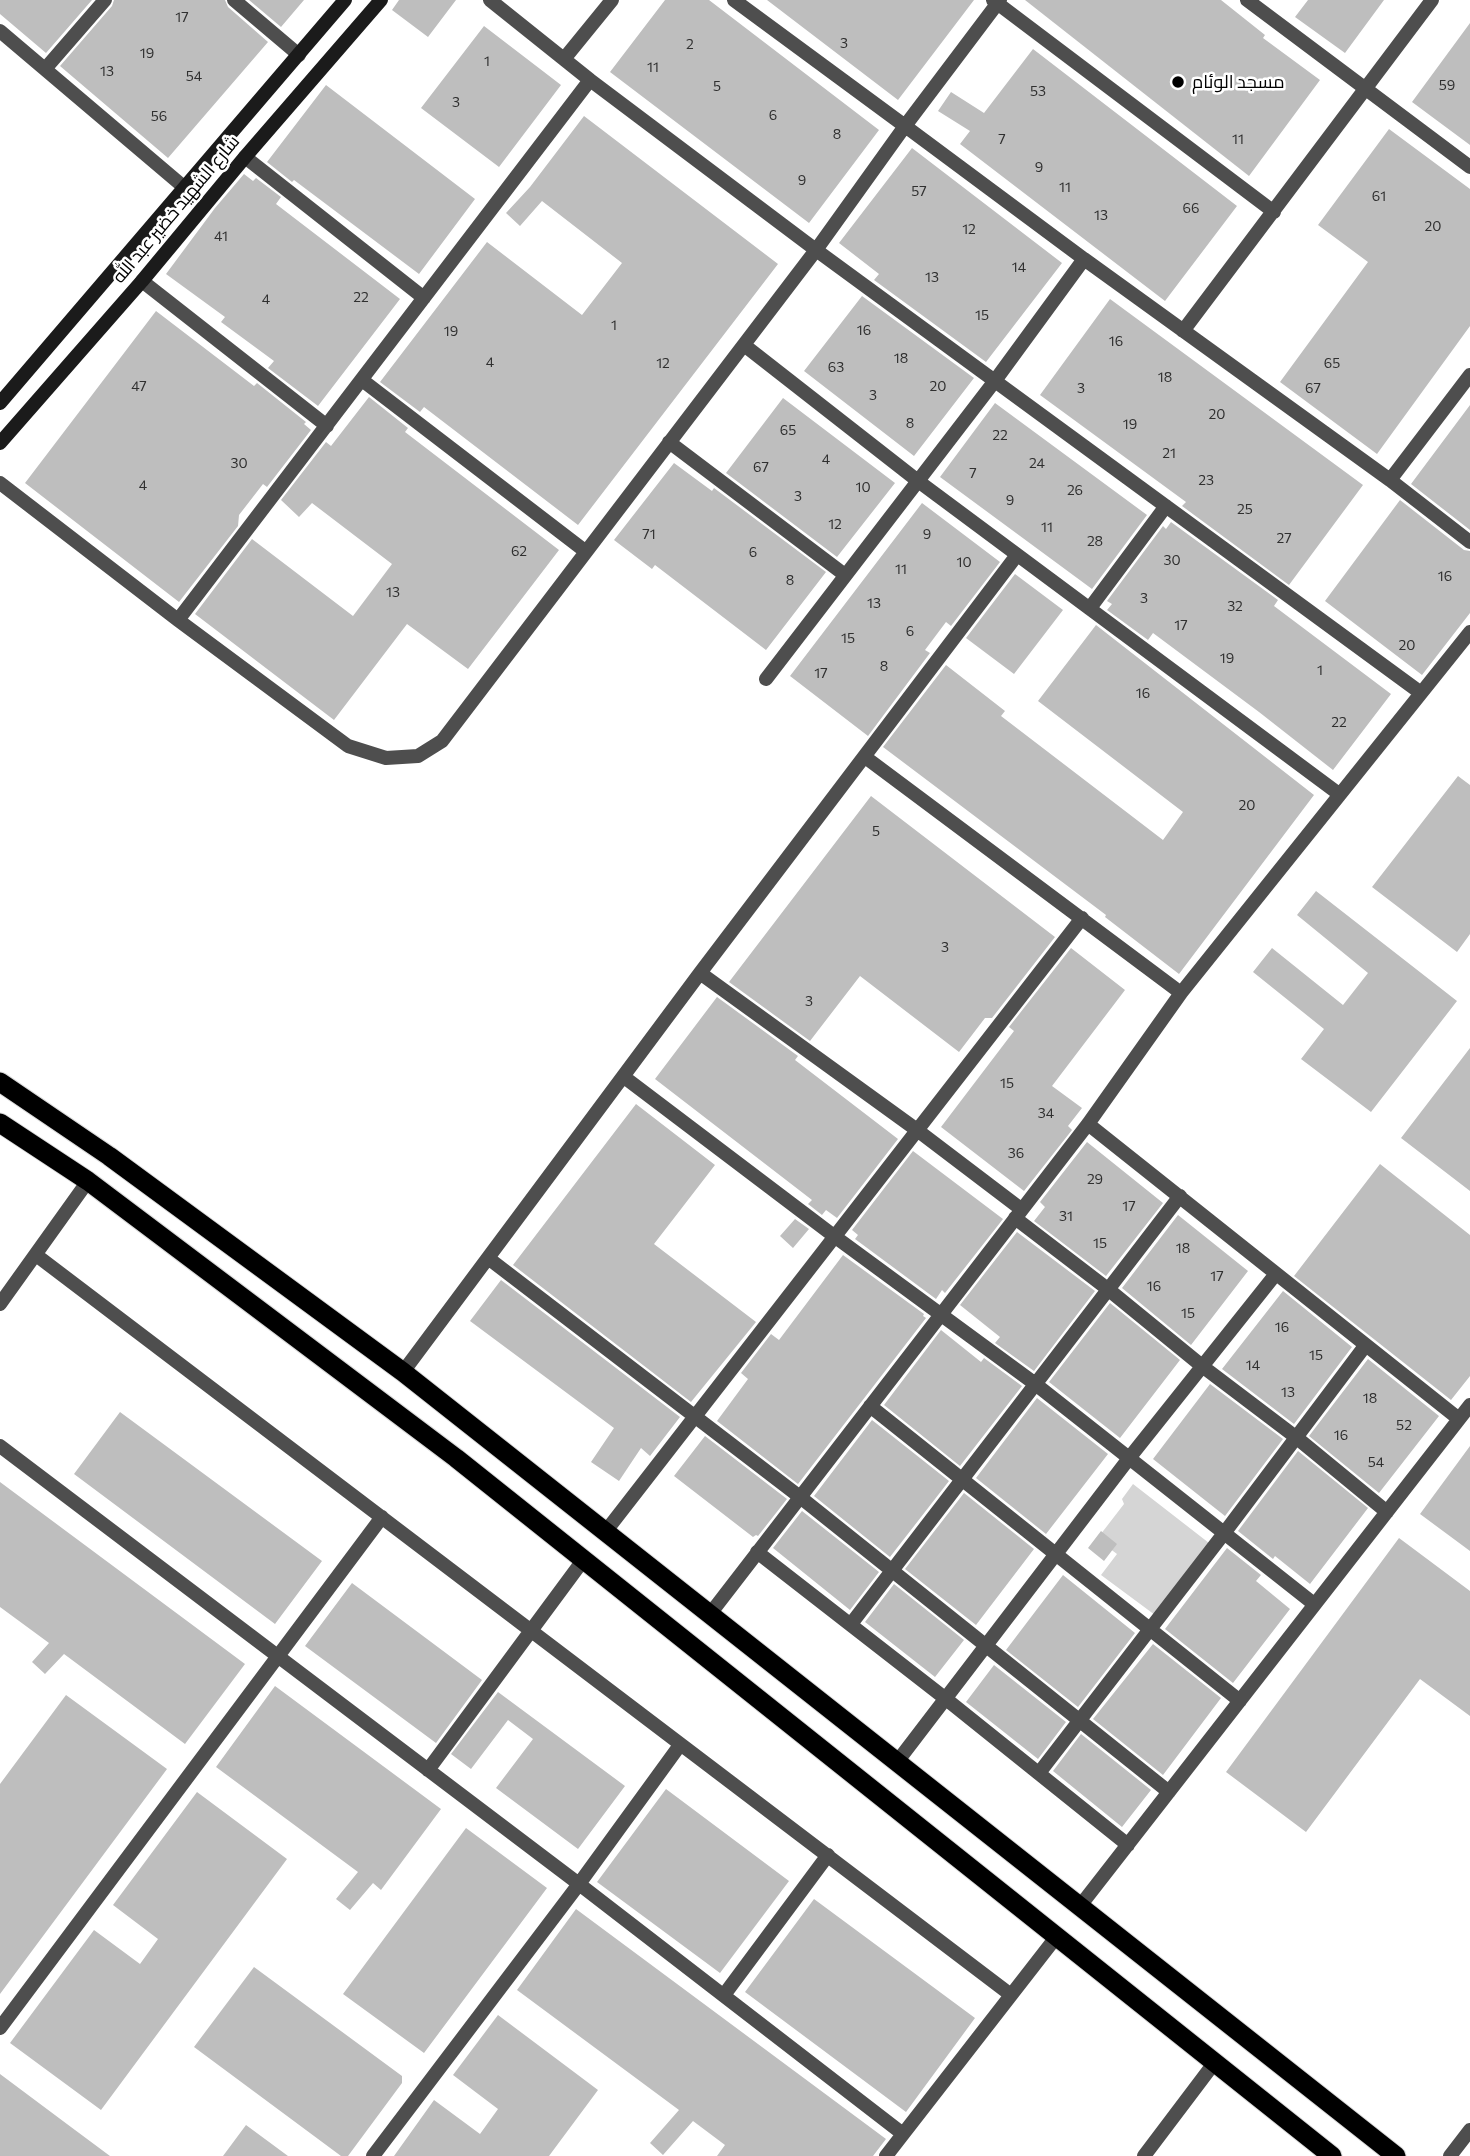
<!DOCTYPE html>
<meta charset="utf-8">
<style>
body{margin:0}
canvas{display:block;background:#fff}
</style>
<canvas width="1470" height="2156"></canvas>
<script>
const ctx = document.querySelector('canvas').getContext('2d');
ctx.lineJoin = 'round';
function paint(path, color) { ctx.fillStyle = color; ctx.fill(path, 'evenodd'); }
const toPath = rows => new Path2D(rows.map(r => 'M' + r).join(''));
function trace(path, color, width, dash) { ctx.strokeStyle = color; ctx.lineWidth = width; ctx.lineCap = dash ? 'butt' : 'round'; ctx.setLineDash(dash || []); ctx.stroke(path); }
function drawText(font, color, halo, rows, align = 'center') {
  ctx.font = font + ' Commissioner,Cairo,sans-serif'; ctx.lineWidth = 5; ctx.setLineDash([]); ctx.textBaseline = 'middle'; ctx.strokeStyle = halo; ctx.fillStyle = color; for (const [text, x, y, turn = 0] of rows) {
    ctx.save(); ctx.translate(x, y); ctx.rotate((+turn || 0) * Math.PI / 180); ctx.textAlign = isNaN(turn) ? turn : align; if (halo) ctx.strokeText(text, 0, 0); ctx.fillText(text, 0, 0); ctx.restore();
  }
}
paint(toPath([
 [1133,1484,1209,1543,1155,1615,1101,1575,1117,1554,1097,1539,1124,1504,1122,1499]
]), '#d5d5d5');
paint(toPath([
 [0,0,92,0,46,53,0,14],
 [114,0,225,0,228,7,268,42,168,158,60,66,112,6],
 [249,0,304,0,281,27],
 [399,0,456,0,428,37,392,10],
 [665,0,709,0,879,130,809,223,610,72],
 [767,0,974,0,898,100],
 [1025,0,1221,0,1265,35,1263,38,1320,80,1249,176],
 [1308,0,1384,0,1345,53,1295,17],
 [1470,23,1470,145,1412,102],
 [484,26,561,85,499,167,421,108],
 [1033,49,1237,206,1165,301,960,144,970,131,938,111,951,92,984,113],
 [326,85,475,199,419,274,294,180,292,182,267,162],
 [584,116,778,264,578,525,424,407,420,412,380,382,487,242,582,315,622,263,542,201,520,226,506,213,530,187],
 [1389,129,1470,189,1470,326,1377,454,1280,382,1368,262,1318,225],
 [912,148,1062,263,986,362,874,280,879,274,839,243],
 [244,174,253,181,256,178,281,197,276,204,400,299,318,406,268,368,274,361,221,322,225,317,166,274,215,208],
 [862,296,974,378,914,456,804,371],
 [1110,299,1363,485,1289,585,1182,506,1186,502,1040,395],
 [156,311,254,386,257,383,306,422,304,424,311,430,267,487,263,484,239,515,238,526,179,602,25,483],
 [369,397,408,428,405,432,559,550,468,669,407,624,334,720,195,614,252,539,353,616,392,564,312,503,299,517,281,500,326,442,331,446],
 [783,398,895,483,837,557,726,473],
 [995,403,1147,515,1092,589,940,477],
 [1470,405,1470,530,1411,484],
 [674,463,712,491,714,488,826,572,766,650,655,565,652,569,614,540],
 [1400,500,1464,550,1470,551,1470,613,1422,675,1325,601],
 [922,503,1000,562,951,626,946,622,925,650,930,653,868,736,790,676],
 [1171,522,1278,600,1274,606,1391,694,1333,770,1259,712,1153,633,1148,640,1107,610,1112,604,1107,601,1163,526,1166,529],
 [1015,574,1063,610,1014,674,966,638],
 [1096,625,1314,795,1179,974,1105,917,1106,915,883,747,946,665,1005,711,1001,716,1163,840,1183,812,1038,701],
 [1458,776,1470,785,1470,934,1457,952,1372,887],
 [871,796,1055,937,992,1018,985,1018,959,1052,860,976,810,1041,729,982],
 [1316,891,1457,1001,1371,1112,1301,1059,1324,1029,1253,972,1272,948,1343,1005,1368,973,1297,915],
 [1071,948,1125,990,1052,1086,1082,1108,1068,1126,1072,1130,1024,1191,941,1127,1014,1031,1009,1027],
 [717,997,798,1056,795,1060,898,1139,837,1218,826,1210,822,1215,808,1204,812,1200,655,1079],
 [1470,1048,1470,1191,1401,1138],
 [636,1104,715,1165,654,1244,756,1322,691,1402,513,1265],
 [1087,1142,1163,1203,1106,1276,1034,1221,1045,1207,1040,1202],
 [913,1151,1003,1219,945,1293,942,1290,936,1299,855,1239,858,1235,852,1230],
 [1380,1164,1470,1235,1470,1376,1451,1400,1294,1276],
 [1178,1215,1248,1271,1191,1345,1122,1288],
 [795,1219,809,1229,793,1248,780,1236],
 [1017,1232,1095,1291,1034,1371,995,1343,1000,1337,960,1305],
 [843,1255,924,1314,923,1316,926,1318,798,1484,717,1421,748,1379,741,1373,771,1334,779,1340],
 [501,1280,680,1417,650,1456,641,1448,619,1481,591,1462,614,1428,470,1321],
 [1283,1291,1352,1347,1294,1424,1222,1369],
 [1110,1303,1180,1360,1120,1438,1049,1382],
 [941,1330,981,1362,984,1358,1022,1386,960,1466,884,1405],
 [1368,1359,1439,1416,1379,1493,1309,1436],
 [1210,1384,1283,1439,1225,1516,1153,1459],
 [1037,1398,1108,1454,1046,1534,976,1478],
 [120,1412,322,1561,275,1624,74,1474],
 [872,1420,949,1481,890,1557,814,1496],
 [705,1436,787,1499,758,1536,756,1535,753,1537,674,1476],
 [1470,1446,1470,1551,1420,1514],
 [1298,1451,1368,1508,1310,1584,1275,1556,1273,1559,1238,1531],
 [0,1482,245,1664,185,1744,64,1654,45,1674,32,1662,49,1643,0,1607],
 [964,1493,1034,1549,976,1625,905,1569],
 [802,1511,879,1572,850,1610,773,1548],
 [1101,1531,1117,1544,1104,1561,1088,1548],
 [1399,1538,1470,1591,1470,1716,1420,1679,1306,1832,1226,1772],
 [1227,1548,1261,1575,1256,1581,1290,1609,1233,1683,1165,1629],
 [1063,1575,1135,1633,1078,1707,1006,1650],
 [352,1583,482,1680,436,1743,305,1646],
 [894,1584,964,1640,935,1677,865,1622],
 [1153,1644,1221,1698,1163,1775,1093,1719],
 [994,1665,1066,1722,1038,1759,966,1702],
 [275,1686,441,1809,381,1890,373,1883,350,1910,336,1899,358,1872,216,1767],
 [498,1692,625,1786,578,1849,496,1788,533,1739,508,1720,471,1769,451,1754],
 [66,1695,167,1769,0,1994,0,1784],
 [1081,1734,1151,1790,1122,1827,1053,1771],
 [666,1789,789,1881,720,1973,597,1882],
 [197,1792,287,1859,101,2110,10,2043,94,1930,140,1964,158,1939,113,1905],
 [466,1828,547,1888,424,2053,343,1994],
 [814,1899,975,2018,906,2112,745,1992],
 [576,1909,886,2139,873,2156,717,2156,725,2145,693,2121,663,2155,650,2143,679,2110,517,1990],
 [254,1967,402,2076,402,2083,348,2156,341,2156,194,2047],
 [498,2015,598,2090,549,2156,394,2156,434,2100,480,2134,498,2109,453,2075],
 [0,2074,75,2130,110,2156,0,2156],
 [246,2125,288,2156,223,2156]
]), '#bebebe');
const trunk = toPath([
 [0,1082,109,1156,403,1372,1396,2156],
 [0,1123,88,1181,456,1458,1332,2156]
]);
trace(trunk, '#dbdbdb', 21);
trace(toPath([
 [234,0,299,55],
 [490,0,590,80,816,250,1421,693],
 [993,0,1274,212],
 [1247,0,1470,167],
 [0,31,185,188],
 [564,59,612,0],
 [45,69,105,0],
 [245,157,424,298],
 [1084,259,1390,480,1470,542],
 [142,281,327,426],
 [1183,331,1432,0],
 [744,345,918,481,1339,794],
 [362,380,585,551],
 [669,442,845,575],
 [1390,480,1470,375],
 [0,483,178,620,348,746,386,758,418,756,442,741,816,250,905,126,734,0],
 [1090,608,1166,506],
 [178,620,590,80],
 [766,679,994,382,1084,259,905,126,1000,0],
 [865,757,1181,993],
 [700,973,917,1130,1021,1209],
 [624,1077,834,1236,1034,1383,1314,1604],
 [1088,1124,1459,1419],
 [1015,1218,1109,1290,1202,1366,1297,1438,1387,1512],
 [36,1255,1011,1995],
 [488,1258,800,1497,1169,1792],
 [0,1304,88,1181],
 [403,1372,700,973,1017,555],
 [870,1406,1240,1701],
 [0,1446,579,1884,903,2134],
 [606,1531,1082,918],
 [757,1552,946,1699,1128,1845],
 [710,1614,1088,1124,1181,993,1470,632],
 [851,1624,1180,1196],
 [897,1762,1130,1457,1275,1275],
 [428,1770,584,1559],
 [1039,1773,1225,1532,1365,1346],
 [1080,1906,1470,1405],
 [724,1995,828,1855],
 [0,2028,382,1517],
 [373,2156,579,1884,680,1745],
 [886,2156,1057,1936],
 [1144,2156,1215,2062],
 [1450,2156,1470,2130]
]), '#4e4e4e', 14);
trace(toPath([
 [0,403,345,0],
 [0,443,142,281,245,157,381,0]
]), '#1b1b1b', 14);
trace(trunk, '#000', 19);
for (const [x, y, r, color] of [
 [1178,82,7,"#000"]
]) { const dot = new Path2D(); dot.arc(x, y, r, 0, 2 * Math.PI); ctx.fillStyle = color; ctx.fill(dot); trace(dot, '#fff', 2.5); }
drawText('14px', '#303030', null, [
 ["17",182,17],
 ["3",844,43],
 ["2",690,44],
 ["19",147,53],
 ["1",487,61],
 ["11",653,67],
 ["13",107,71],
 ["54",194,76],
 ["59",1447,85],
 ["5",717,86],
 ["53",1038,91],
 ["3",456,102],
 ["6",773,115],
 ["56",159,116],
 ["8",837,134],
 ["7",1002,139],
 ["11",1238,139],
 ["9",1039,167],
 ["9",802,180],
 ["11",1065,187],
 ["57",919,191],
 ["61",1379,196],
 ["66",1191,208],
 ["13",1101,215],
 ["20",1433,226],
 ["12",969,229],
 ["41",221,236],
 ["14",1019,267],
 ["13",932,277],
 ["22",361,297],
 ["4",266,299],
 ["15",982,315],
 ["1",614,325],
 ["16",864,330],
 ["19",451,331],
 ["16",1116,341],
 ["18",901,358],
 ["4",490,362],
 ["12",663,363],
 ["65",1332,363],
 ["63",836,367],
 ["18",1165,377],
 ["47",139,386],
 ["20",938,386],
 ["3",1081,388],
 ["67",1313,388],
 ["3",873,395],
 ["20",1217,414],
 ["8",910,423],
 ["19",1130,424],
 ["65",788,430],
 ["22",1000,435],
 ["21",1169,453],
 ["4",826,459],
 ["30",239,463],
 ["24",1037,463],
 ["67",761,467],
 ["7",973,473],
 ["23",1206,480],
 ["4",143,485],
 ["10",863,487],
 ["26",1075,490],
 ["3",798,496],
 ["9",1010,500],
 ["25",1245,509],
 ["12",835,524],
 ["11",1047,527],
 ["71",649,534],
 ["9",927,534],
 ["27",1284,538],
 ["28",1095,541],
 ["62",519,551],
 ["6",753,552],
 ["30",1172,560],
 ["10",964,562],
 ["11",901,569],
 ["16",1445,576],
 ["8",790,580],
 ["13",393,592],
 ["3",1144,598],
 ["13",874,603],
 ["32",1235,606],
 ["17",1181,625],
 ["6",910,631],
 ["15",848,638],
 ["20",1407,645],
 ["19",1227,658],
 ["8",884,666],
 ["1",1320,670],
 ["17",821,673],
 ["16",1143,693],
 ["22",1339,722],
 ["20",1247,805],
 ["5",876,831],
 ["3",945,947],
 ["3",809,1001],
 ["15",1007,1083],
 ["34",1046,1113],
 ["36",1016,1153],
 ["29",1095,1179],
 ["17",1129,1206],
 ["31",1066,1216],
 ["15",1100,1243],
 ["18",1183,1248],
 ["17",1217,1276],
 ["16",1154,1286],
 ["15",1188,1313],
 ["16",1282,1327],
 ["15",1316,1355],
 ["14",1253,1365],
 ["13",1288,1392],
 ["18",1370,1398],
 ["52",1404,1425],
 ["16",1341,1435],
 ["54",1376,1462]
]);
drawText('18px', '#000', '#fff', [
 ["مسجد الوئام",1192,82]
], 'left');
drawText('18px', '#000', '#fff', [
 ["شارع الشهيد خضير عبد الله",176,209,-50]
]);
</script>
